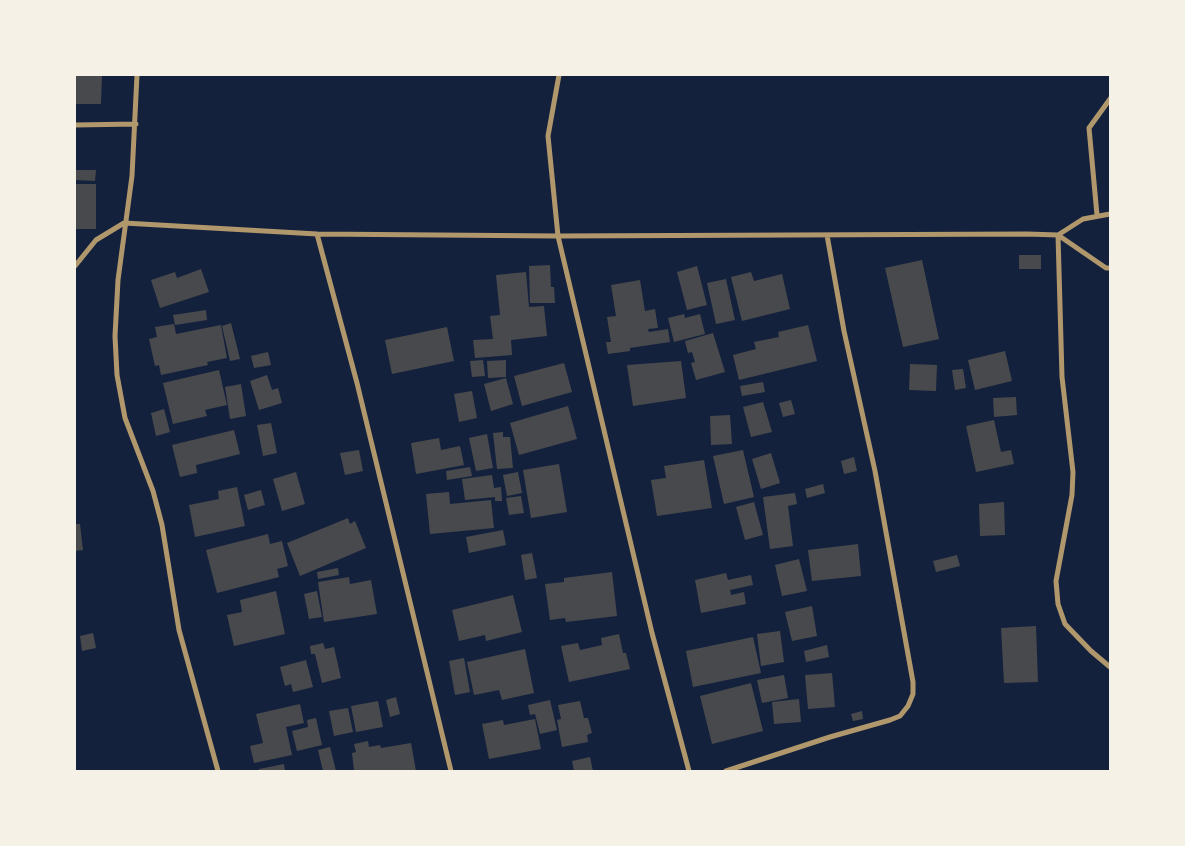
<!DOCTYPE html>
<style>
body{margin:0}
#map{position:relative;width:1185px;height:846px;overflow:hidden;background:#14213d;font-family:Jost,sans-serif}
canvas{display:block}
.frame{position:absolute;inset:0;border:76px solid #f6f1e7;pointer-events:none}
</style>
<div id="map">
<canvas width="1185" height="846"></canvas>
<div class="frame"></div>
</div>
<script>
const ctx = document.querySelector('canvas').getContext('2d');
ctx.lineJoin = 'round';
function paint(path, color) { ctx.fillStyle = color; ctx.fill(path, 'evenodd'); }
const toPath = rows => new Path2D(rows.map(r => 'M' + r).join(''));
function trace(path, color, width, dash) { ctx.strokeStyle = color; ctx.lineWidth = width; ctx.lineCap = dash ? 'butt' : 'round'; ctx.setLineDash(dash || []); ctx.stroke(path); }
paint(toPath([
 [75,75,102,75,101,104,75,104],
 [75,170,96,170,95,181,75,180],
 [75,184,96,184,96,229,75,229],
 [1019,255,1041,255,1041,269,1019,269],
 [922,260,939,339,903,347,885,268],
 [550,265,551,287,554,287,555,303,530,303,529,266],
 [697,266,707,305,687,310,677,272],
 [201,269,209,292,160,308,151,280,175,272,177,278],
 [526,272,529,307,544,306,547,336,511,340,512,355,475,358,473,340,493,339,490,316,500,315,496,275],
 [751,272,754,281,782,274,790,309,742,321,731,277],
 [726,279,735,320,716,324,707,283],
 [640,280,645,311,655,309,658,328,648,329,649,332,668,329,670,342,630,348,630,351,608,354,606,342,611,342,607,317,616,316,611,285],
 [206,310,207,320,175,325,173,315],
 [684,314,685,318,700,314,705,334,674,342,668,318],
 [231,323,240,359,230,361,222,326],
 [174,324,176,334,221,325,227,358,207,362,208,365,161,375,159,365,155,366,149,339,157,337,155,327],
 [808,325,817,361,739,380,733,355,756,349,754,342,779,337,778,332],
 [447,327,454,361,392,374,385,340],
 [713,333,725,372,696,380,691,363,695,362,692,352,688,353,685,341],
 [1005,351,1012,381,975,390,968,360],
 [268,352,271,365,254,368,251,356],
 [483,360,485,376,472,377,470,361],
 [506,360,506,377,488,378,487,361],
 [681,361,686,398,633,406,627,365],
 [564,363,572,392,522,406,514,376],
 [910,364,937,365,936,391,909,390],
 [963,369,966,388,955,390,952,370],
 [219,370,227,405,205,410,207,416,173,424,163,383],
 [267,375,272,390,278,388,282,403,259,410,250,381],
 [506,378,513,404,491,411,484,384],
 [763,382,765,392,742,396,740,386],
 [241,384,246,416,230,419,225,387],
 [472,391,477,418,459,422,454,394],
 [1016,397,1017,415,994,417,993,398],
 [791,400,795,414,783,417,779,403],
 [763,402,772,432,751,437,743,407],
 [568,406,577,439,519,455,510,423],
 [164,409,170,432,156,436,151,413],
 [730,415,732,444,711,445,710,416],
 [994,420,1001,452,1011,450,1014,464,976,472,966,426],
 [271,423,277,453,263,456,257,425],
 [234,430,240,454,196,465,197,473,180,477,172,445],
 [503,432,503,437,510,437,513,468,497,469,493,433],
 [487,434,493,468,476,471,469,438],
 [439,438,441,450,460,446,464,465,416,474,411,443],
 [359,450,363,471,345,475,340,453],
 [743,450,754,497,724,504,713,456],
 [771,453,780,483,761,489,752,459],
 [854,457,857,471,844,474,841,461],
 [704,460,712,508,657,516,651,480,666,478,664,466],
 [559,464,567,512,531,518,523,470],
 [470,467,472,476,447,480,446,471],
 [296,472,305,504,282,511,273,479],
 [518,472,522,493,507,496,503,475],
 [492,475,494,488,501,487,502,501,495,501,495,497,465,500,462,479],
 [823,484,825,493,807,498,805,489],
 [237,487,245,526,195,537,189,505,219,499,218,491],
 [261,490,265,505,248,510,244,495],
 [449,492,450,504,491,500,494,528,430,534,426,494],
 [795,493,797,504,788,506,793,546,770,549,763,497],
 [521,496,524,513,509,515,506,498],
 [754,502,763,535,745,540,736,507],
 [1004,502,1005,535,980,536,979,504],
 [348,518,350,524,355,521,366,548,300,576,287,543],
 [75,524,80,524,83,550,75,551],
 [503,530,506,545,469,553,466,537],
 [268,534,270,544,282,541,288,566,277,569,279,577,217,593,206,550],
 [858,544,861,576,812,581,808,550],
 [532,553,537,578,525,580,521,555],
 [957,555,960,566,936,572,933,561],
 [799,559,807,591,782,596,775,565],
 [338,568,339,575,318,579,317,572],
 [612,572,617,616,566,622,565,618,550,620,545,584,564,582,564,578],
 [726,573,728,580,751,575,753,585,730,590,731,595,744,592,746,604,701,613,695,580],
 [349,577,350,584,371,580,377,614,324,622,318,582],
 [276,591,285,634,234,646,227,615,242,612,240,600],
 [317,591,322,617,309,619,304,594],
 [513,595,522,632,486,641,485,635,459,641,452,610],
 [812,606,817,636,792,641,785,612],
 [1036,626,1038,682,1004,683,1001,628],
 [780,631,784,662,761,666,757,634],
 [93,633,96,648,82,651,80,636],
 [619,634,623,653,626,653,630,669,569,682,561,646,578,643,580,650,602,645,601,638],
 [753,637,761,673,693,687,686,651],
 [323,643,325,649,334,647,341,678,322,683,315,654,311,654,310,646],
 [827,645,829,657,806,662,804,651],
 [525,649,534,693,502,700,499,690,474,695,467,662],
 [464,658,470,692,455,695,449,661],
 [306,660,313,687,293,692,291,684,285,686,280,667],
 [832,673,835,707,808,709,805,675],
 [784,675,788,698,762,703,757,680],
 [751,683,763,731,712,744,700,696],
 [396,697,400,714,390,717,386,700],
 [799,699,801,722,774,724,772,702],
 [550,700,557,730,540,734,535,714,530,715,528,705],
 [378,701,383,727,356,732,351,706],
 [580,701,584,718,588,718,592,733,587,735,588,742,562,747,557,720,561,719,558,705],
 [300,704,304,723,286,727,292,755,254,763,250,746,263,743,256,714],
 [348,708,353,732,334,736,329,711],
 [862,711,863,719,853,721,851,714],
 [316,718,322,745,297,751,292,731,308,727,307,720],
 [535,719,541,749,489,759,482,724,503,720,504,725],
 [368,741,369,747,380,745,381,748,411,743,416,771,354,771,352,753,356,752,354,744],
 [330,747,336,771,323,771,318,750],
 [590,757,593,771,574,771,572,761],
 [284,764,285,771,259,771,259,769]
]), '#48494c');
trace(toPath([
 [137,75,132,176,118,280,115,336,117,375,125,418,153,491,162,525,179,630,218,771],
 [559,75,548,136,558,236,652,633,689,771],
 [75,125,136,124],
 [1097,215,1089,128,1110,99],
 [317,234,357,383,451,771],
 [1058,235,1062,377,1073,472,1072,495,1056,581,1058,604,1065,624,1091,651,1110,667],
 [1058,235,1083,219,1110,214],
 [75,266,96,240,124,223,317,234,558,236,1027,234,1058,235,1106,268,1110,268],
 [726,771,830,737,890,720,900,716,908,706,913,694,913,682,875,471,844,331,827,235]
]), '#b1986c', 5);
</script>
